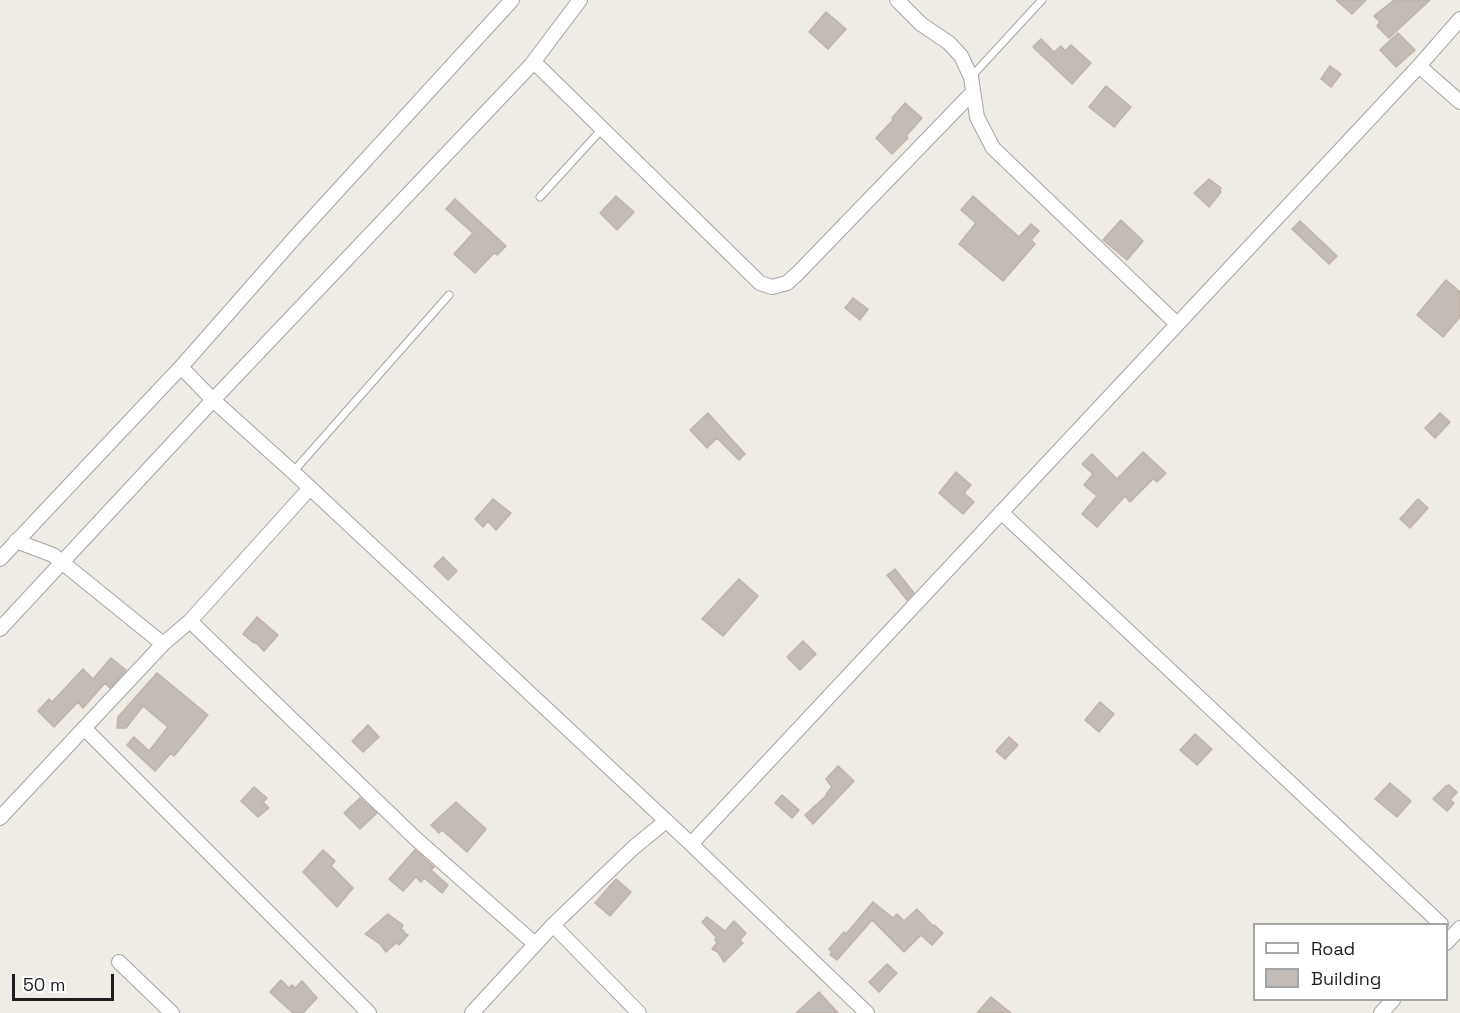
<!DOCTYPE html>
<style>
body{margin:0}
#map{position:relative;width:1460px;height:1013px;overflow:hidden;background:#efebe5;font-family:"Space Grotesk",sans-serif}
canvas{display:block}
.legend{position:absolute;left:1253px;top:923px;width:195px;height:78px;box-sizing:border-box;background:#fff;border:2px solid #a5a5a5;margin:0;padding:8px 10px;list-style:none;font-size:18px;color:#1e1e1e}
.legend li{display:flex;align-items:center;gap:12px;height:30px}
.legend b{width:30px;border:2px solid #a5a5a5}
.scale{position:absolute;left:12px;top:974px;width:102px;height:27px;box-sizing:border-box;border:3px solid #1e1e1e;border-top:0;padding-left:8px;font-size:18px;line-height:21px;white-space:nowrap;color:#1e1e1e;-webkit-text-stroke:4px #fff;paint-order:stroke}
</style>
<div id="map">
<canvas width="1460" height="1013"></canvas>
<ul class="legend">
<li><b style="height:8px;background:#fff"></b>Road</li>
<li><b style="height:16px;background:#c3bbb5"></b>Building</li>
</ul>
<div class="scale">50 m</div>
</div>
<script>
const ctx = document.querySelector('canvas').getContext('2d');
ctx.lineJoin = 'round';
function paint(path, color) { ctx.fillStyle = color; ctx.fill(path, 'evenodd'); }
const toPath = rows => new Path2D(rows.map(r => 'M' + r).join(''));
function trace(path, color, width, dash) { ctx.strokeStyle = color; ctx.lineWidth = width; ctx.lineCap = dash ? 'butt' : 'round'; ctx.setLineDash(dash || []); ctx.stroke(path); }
const building = toPath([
 [1336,0,1366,0,1352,14,1336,0],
 [1394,0,1430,0,1389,38,1377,26,1380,22,1374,16,1394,0],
 [826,12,846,29,828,49,809,32,826,12],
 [1398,33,1415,50,1396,67,1380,50,1398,33],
 [1041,39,1054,52,1061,46,1065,51,1071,45,1091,63,1072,84,1033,47,1041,39],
 [1330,66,1341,74,1331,87,1321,79,1330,66],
 [1106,86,1131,107,1114,127,1089,107,1106,86],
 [905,103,922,118,906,136,908,138,892,154,876,138,893,120,892,118,905,103],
 [1209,179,1221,188,1219,191,1221,192,1209,207,1194,193,1209,179],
 [616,196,634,212,617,230,600,213,616,196],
 [973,196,1019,237,1031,224,1039,231,1031,240,1035,244,1003,281,959,244,976,223,961,210,973,196],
 [455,199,506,246,497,255,494,253,475,273,454,254,473,233,446,209,455,199],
 [1121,220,1143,241,1127,260,1103,240,1121,220],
 [1300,221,1337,256,1329,264,1292,229,1300,221],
 [1446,280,1460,292,1460,317,1443,337,1417,315,1446,280],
 [853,298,868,309,860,320,845,308,853,298],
 [708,413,745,454,739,460,717,438,707,448,690,430,708,413],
 [1440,413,1450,422,1435,438,1425,428,1440,413],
 [1143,452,1166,473,1157,482,1153,479,1130,502,1125,496,1097,527,1082,514,1097,496,1084,485,1093,474,1082,464,1092,454,1117,479,1143,452],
 [956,472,971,485,964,493,974,502,963,514,939,493,956,472],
 [493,499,511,513,496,530,488,521,483,527,475,519,493,499],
 [1418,499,1428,508,1410,528,1400,519,1418,499],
 [443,557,457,571,448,580,434,566,443,557],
 [895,569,914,593,907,600,887,575,895,569],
 [739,579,758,596,723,636,702,619,739,579],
 [257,617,278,635,264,651,255,642,254,643,243,634,257,617],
 [803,641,816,654,800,670,787,657,803,641],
 [111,658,126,670,110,688,105,683,83,708,78,702,54,727,38,711,49,699,52,702,83,669,93,679,111,658],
 [157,673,208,715,174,756,171,753,155,771,127,745,134,737,149,751,168,727,143,706,126,728,117,728,118,717,157,673],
 [1100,702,1114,714,1099,732,1085,720,1100,702],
 [368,725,379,737,363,752,352,741,368,725],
 [1195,734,1212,749,1197,765,1180,750,1195,734],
 [1009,737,1018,745,1005,759,996,751,1009,737],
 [838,766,854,781,813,824,805,815,827,795,826,794,832,787,826,779,838,766],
 [1390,783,1411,801,1397,817,1375,799,1390,783],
 [1449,785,1457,792,1450,800,1454,803,1447,811,1433,799,1446,786,1449,785],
 [254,787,267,798,263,802,269,808,258,817,241,801,254,787],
 [782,795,799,810,792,818,775,803,782,795],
 [360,798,377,813,360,829,344,813,360,798],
 [456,802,486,829,467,852,442,830,439,833,431,825,456,802],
 [323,850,335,861,331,866,353,888,337,907,303,872,323,850],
 [415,850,434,867,431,870,448,885,442,893,424,878,421,882,416,877,403,891,389,879,415,850],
 [616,879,631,892,610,916,595,903,616,879],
 [873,902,893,918,897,914,904,921,917,909,933,926,934,925,943,933,932,945,921,935,904,952,872,920,837,960,830,955,832,952,829,949,844,932,846,934,873,902],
 [388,914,403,925,401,929,404,931,404,933,408,935,399,945,396,943,386,952,380,944,365,934,388,914],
 [707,917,725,931,734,921,746,933,740,940,743,943,724,962,718,952,712,949,717,943,715,940,716,937,702,922,707,917],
 [887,964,897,973,879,992,869,982,887,964],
 [281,980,289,988,292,985,295,988,302,981,317,998,303,1013,293,1013,270,992,281,980],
 [819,992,838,1013,796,1013,819,992],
 [991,997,1011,1013,977,1013,991,997]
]);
paint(building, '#c3bbb5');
trace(building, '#c0b2a8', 1.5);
const lane = toPath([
 [971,77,1042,0],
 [540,197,602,129],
 [293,472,449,295]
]);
const street = toPath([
 [897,0,921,24,949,43,961,56,971,77,977,117,993,148,1177,324],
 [1460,19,1419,66,1460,102],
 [534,62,760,283,772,287,787,283,798,273,973,92],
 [181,367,213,400,293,472,691,844],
 [1001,512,1441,924],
 [16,541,53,555,163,644],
 [0,559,181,367,298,234,512,0],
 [190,621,415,838,535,944],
 [0,629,213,400,531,65,580,0],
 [84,728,369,1013],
 [0,818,163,644,190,621,310,488],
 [553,925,639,1013],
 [1446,943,1460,928],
 [119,962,172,1013],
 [472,1013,553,925,633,848,666,821],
 [867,1013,691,844,1419,66],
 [1381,1013,1393,1000]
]);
trace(lane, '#a5a5a5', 9);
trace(street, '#a5a5a5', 16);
trace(lane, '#fff', 7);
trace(street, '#fff', 14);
</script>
